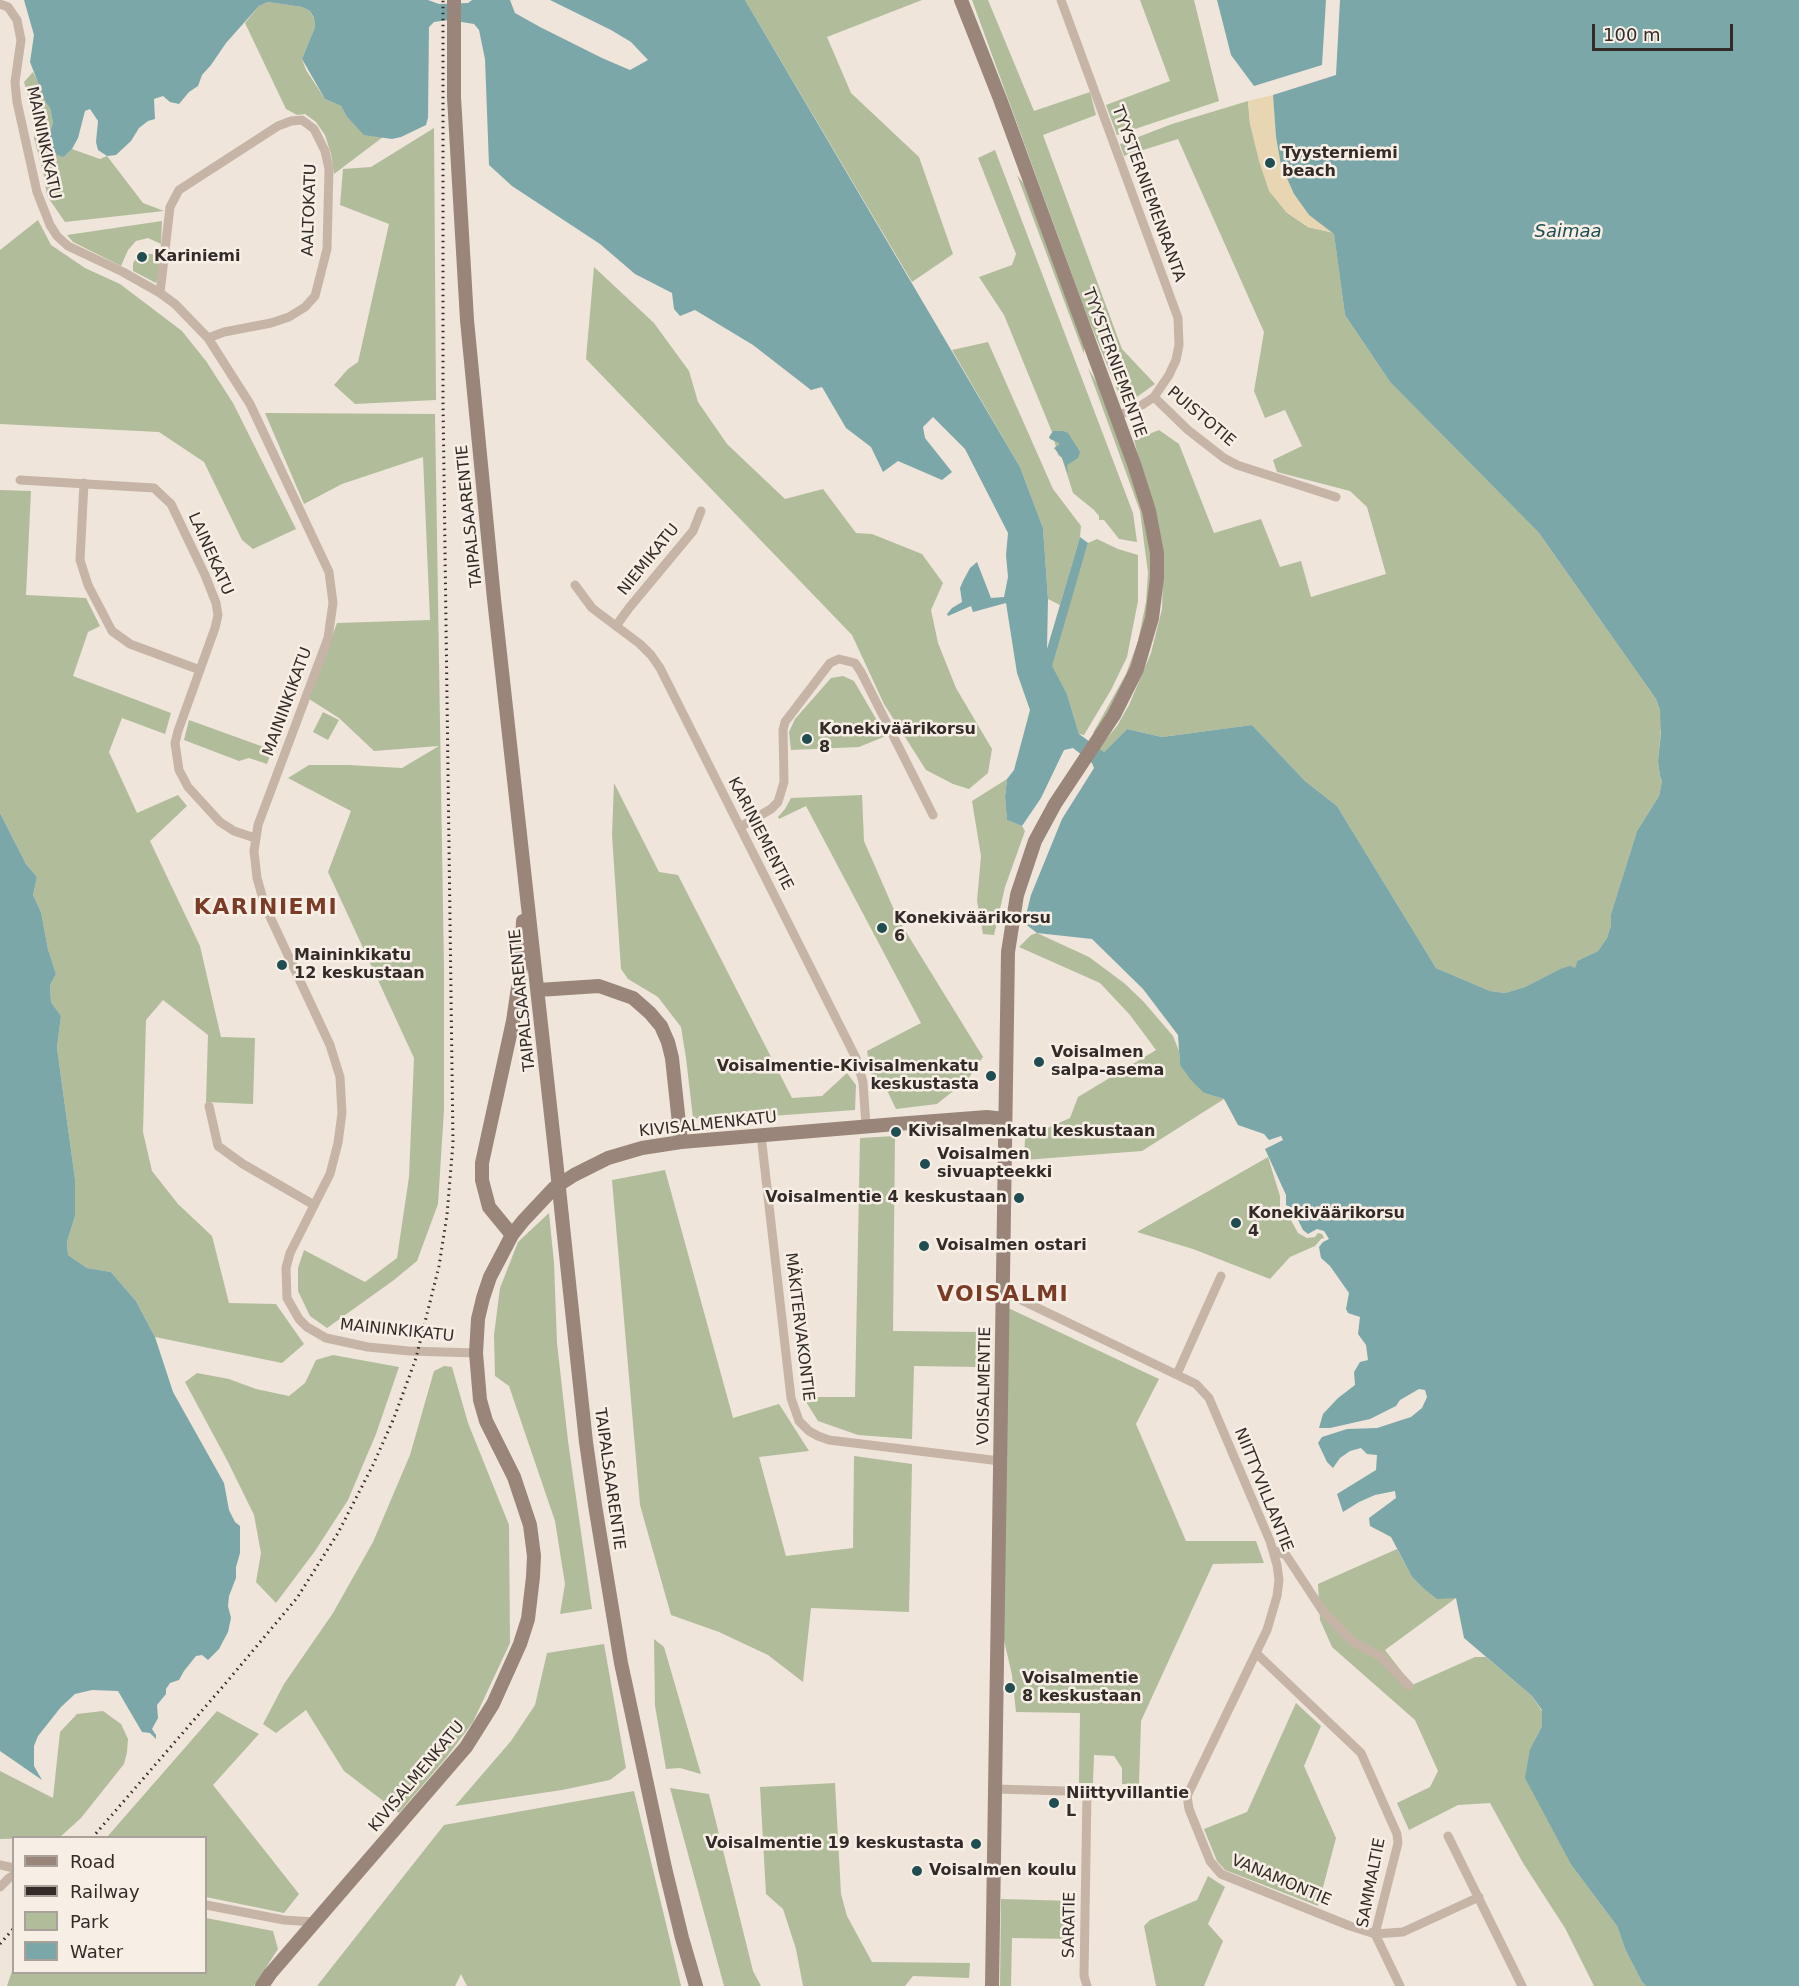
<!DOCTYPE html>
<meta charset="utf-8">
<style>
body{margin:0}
#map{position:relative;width:1799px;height:1986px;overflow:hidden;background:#efe5da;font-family:"DejaVu Sans",sans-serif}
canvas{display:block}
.legend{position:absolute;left:12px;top:1836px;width:195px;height:138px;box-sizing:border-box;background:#f7efe6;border:2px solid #a9a19a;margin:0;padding:8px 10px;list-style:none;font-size:18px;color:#332b27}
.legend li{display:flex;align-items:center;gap:12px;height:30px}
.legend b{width:30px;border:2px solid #a9a19a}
.scale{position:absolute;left:1592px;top:24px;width:141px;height:27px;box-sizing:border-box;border:3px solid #332b27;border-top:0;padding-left:8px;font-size:18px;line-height:21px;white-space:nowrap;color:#332b27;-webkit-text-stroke:4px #f7efe6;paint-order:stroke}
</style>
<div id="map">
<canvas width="1799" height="1986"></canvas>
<ul class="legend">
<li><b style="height:8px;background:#998579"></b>Road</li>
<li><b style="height:8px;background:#332b27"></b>Railway</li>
<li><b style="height:16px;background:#b1bc9b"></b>Park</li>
<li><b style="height:16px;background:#7ca7a9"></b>Water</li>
</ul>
<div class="scale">100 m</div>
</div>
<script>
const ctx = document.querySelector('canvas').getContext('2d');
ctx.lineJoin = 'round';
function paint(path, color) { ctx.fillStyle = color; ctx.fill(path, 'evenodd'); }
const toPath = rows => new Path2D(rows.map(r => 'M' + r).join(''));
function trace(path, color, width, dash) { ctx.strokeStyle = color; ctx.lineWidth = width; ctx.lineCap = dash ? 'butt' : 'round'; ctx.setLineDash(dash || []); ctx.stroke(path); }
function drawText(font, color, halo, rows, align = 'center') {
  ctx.font = font + ' "DejaVu Sans",sans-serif'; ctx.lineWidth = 5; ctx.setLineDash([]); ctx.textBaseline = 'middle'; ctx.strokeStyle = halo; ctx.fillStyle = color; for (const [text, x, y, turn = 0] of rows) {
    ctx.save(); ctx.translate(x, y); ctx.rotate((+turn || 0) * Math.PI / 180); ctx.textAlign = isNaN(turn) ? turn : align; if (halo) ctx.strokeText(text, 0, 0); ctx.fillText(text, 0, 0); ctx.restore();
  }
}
paint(toPath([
 [745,0,922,0,827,37,851,93,919,157,953,254,912,282],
 [972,0,988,0,1034,111,1090,92,1096,115,1043,135,1122,349,1155,384,1127,404,1122,402,1086,313],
 [1140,0,1194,0,1219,101,1117,135,1106,105,1170,81],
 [268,2,302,7,310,11,314,19,315,27,302,59,306,70,325,99,341,106,347,117,364,134,383,137,334,174,331,154,325,135,316,122,305,114,297,115,286,109,245,23,259,6],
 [33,72,43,92,46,103,50,108,53,123,49,135,64,157,72,149,100,159,107,156,143,203,164,211,65,222,47,196,44,176,34,138,35,119,24,82],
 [1248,101,1250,124,1286,212,1308,227,1334,233,1345,315,1390,382,1539,533,1656,699,1660,710,1662,718,1658,761,1660,776,1662,781,1659,796,1637,831,1611,914,1611,925,1607,938,1598,951,1577,961,1575,968,1560,969,1525,987,1505,993,1490,991,1436,968,1337,806,1305,781,1252,725,1162,737,1127,729,1104,752,1098,749,1117,726,1129,705,1151,653,1162,609,1163,565,1155,518,1134,440,1159,430,1179,444,1214,533,1261,519,1280,567,1301,561,1311,597,1386,574,1367,507,1350,491,1277,472,1273,460,1302,446,1285,410,1265,418,1254,391,1264,332,1178,139,1124,156,1120,144,1172,124],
 [434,128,436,400,355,404,334,385,348,369,358,362,389,224,340,205,343,169,371,167],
 [995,150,1133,513,1137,542,1119,539,1104,520,1099,520,1099,516,1094,510,1073,493,1062,458,1058,455,1052,432,1004,315,979,277,1012,265,1016,254,978,158],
 [1017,175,1024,184,1084,345,1084,354],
 [38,220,51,245,85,268,120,284,182,331,206,361,233,403,296,529,253,549,242,540,204,462,159,432,0,424,0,250],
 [162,221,161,244,148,238,136,241,128,250,121,266,73,242,67,235],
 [147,254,154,254,159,258,160,270,156,283,133,271,133,263,136,259],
 [594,267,654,323,689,371,698,402,727,444,785,499,823,489,856,533,872,534,922,554,943,583,931,610,938,643,956,688,992,749,988,773,969,789,953,784,926,770,884,704,852,635,586,359],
 [988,342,1053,489,1081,526,1080,537,1060,605,1048,599,1043,528,1020,467,952,350],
 [1088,368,1100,388,1142,506,1150,549,1152,572,1149,604,1129,676,1096,735,1093,733,1126,674,1138,641,1146,602,1148,573,1140,511],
 [265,413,435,414,444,969,444,1110,438,1204,417,1261,394,1280,327,1328,310,1316,298,1291,298,1268,304,1250,365,1282,397,1258,409,1177,414,1058,328,872,351,811,288,778,309,765,349,765,402,768,439,746,374,751,339,718,309,699,337,623,430,620,423,457,342,484,304,504],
 [0,490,31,491,26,595,86,598,100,626,88,632,73,676,171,713,165,734,122,718,109,752,137,813,178,795,187,806,150,841,200,946,221,1037,255,1038,253,1104,206,1102,208,1035,163,1000,146,1020,143,1132,152,1171,178,1204,212,1236,229,1303,276,1304,304,1344,282,1363,155,1337,136,1301,111,1272,87,1268,68,1255,67,1242,75,1216,75,1179,57,1048,61,1016,51,1002,50,985,56,974,48,949,41,912,33,895,37,877,26,864,0,813],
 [1097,539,1118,549,1138,555,1138,601,1127,657,1111,690,1084,735,1079,734,1067,694,1051,666,1088,543],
 [843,676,854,681,886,736,859,747,791,750,789,732,795,719,831,678],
 [323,712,339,720,328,740,313,732],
 [189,720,272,750,267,764,249,758,239,761,184,740],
 [1007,779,1005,797,1007,820,1022,826,1025,831,1005,887,994,935,983,934,977,901,981,856,972,801],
 [614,783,659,872,678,875,792,1098,822,1096,847,1073,856,1085,855,1110,715,1120,693,1118,686,1058,681,1027,658,997,628,979,621,969,612,835],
 [862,795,864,841,898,919,983,1057,968,1079,937,1104,896,1109,881,1078,872,1079,867,1051,921,1023,806,806,779,819,778,817,785,809,791,798],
 [1037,933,1089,957,1124,983,1143,1001,1173,1036,1179,1051,1180,1065,1204,1093,1224,1099,1142,1151,1024,1160,1025,1138,1070,1118,1078,1097,1156,1050,1130,1015,1100,983,1019,947,1031,935],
 [895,1136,893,1331,980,1332,979,1367,914,1366,912,1439,858,1435,818,1421,803,1397,855,1397,860,1138],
 [1268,1157,1280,1196,1280,1210,1287,1213,1298,1233,1307,1238,1315,1237,1318,1233,1322,1234,1324,1238,1321,1239,1315,1246,1290,1257,1270,1279,1193,1249,1137,1232],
 [665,1170,733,1418,779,1404,809,1451,759,1457,786,1556,853,1548,854,1456,912,1464,909,1612,811,1608,803,1682,768,1655,719,1632,671,1615,640,1505,612,1180],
 [549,1213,554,1263,557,1343,568,1441,592,1609,560,1614,565,1584,555,1521,509,1386,495,1376,494,1335,500,1288,518,1242],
 [1006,1307,1159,1379,1136,1424,1186,1541,1256,1541,1264,1563,1213,1564,1141,1721,1139,1784,1122,1784,1122,1768,1114,1756,1094,1755,1093,1783,1079,1783,1080,1713,1016,1712,1012,1675,1003,1636],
 [333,1355,399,1367,376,1434,348,1500,315,1551,276,1603,256,1582,261,1553,254,1515,228,1462,185,1382,197,1373,229,1379,256,1389,289,1396,305,1383,316,1360],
 [444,1366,452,1367,468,1423,509,1525,510,1643,473,1722,446,1758,399,1813,344,1771,306,1710,276,1733,263,1724,284,1684,333,1613,373,1542,410,1455,434,1371],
 [1397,1549,1412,1577,1422,1587,1456,1598,1385,1650,1412,1685,1475,1657,1486,1657,1532,1696,1542,1711,1542,1726,1530,1749,1572,1866,1617,1926,1626,1951,1642,1982,1646,1986,1594,1986,1565,1928,1523,1863,1490,1803,1458,1805,1409,1830,1397,1803,1430,1787,1438,1771,1415,1720,1332,1647,1320,1620,1318,1584],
 [654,1639,664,1647,701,1774,680,1768,666,1769,655,1706],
 [604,1644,626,1768,610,1780,562,1790,455,1806,511,1741,535,1705,547,1653],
 [1296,1703,1321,1726,1304,1766,1336,1838,1318,1906,1225,1870,1217,1861,1204,1829,1247,1812],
 [103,1711,121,1724,128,1739,127,1752,124,1764,81,1818,60,1837,0,1839,0,1771,53,1798,60,1732,77,1714],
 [217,1711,259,1734,213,1785,299,1894,284,1913,206,1897,206,1838,107,1837],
 [835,1783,841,1894,847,1916,872,1962,970,1963,969,1978,913,1976,905,1986,803,1986,796,1949,783,1909,766,1894,760,1787],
 [670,1788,709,1794,753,1971,761,1986,724,1986],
 [634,1791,681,1986,467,1986,461,1974,455,1986,317,1986,444,1825],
 [1208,1876,1225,1887,1208,1924,1223,1941,1204,1986,1156,1986,1144,1926,1150,1920,1197,1900],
 [1001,1899,1075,1901,1074,1939,1012,1938,1011,1986,1000,1986],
 [206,1918,273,1931,278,1949,254,1986,7,1986,13,1968,14,1972,206,1972]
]), '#b1bc9b');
paint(toPath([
 [1273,95,1276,137,1281,165,1294,194,1309,215,1334,233,1308,227,1286,212,1269,191,1259,161,1250,124,1248,101]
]), '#e8d6b3');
paint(toPath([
 [24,0,428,0,439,4,468,3,472,0,510,0,515,13,540,27,602,58,630,70,648,60,631,42,611,30,550,0,745,0,1020,467,1043,528,1048,599,1047,649,1080,537,1088,543,1052,666,1067,694,1079,734,1104,752,1127,729,1162,737,1252,725,1305,781,1337,806,1436,968,1490,991,1505,993,1525,987,1560,969,1570,966,1575,968,1577,961,1598,951,1607,938,1611,925,1611,914,1637,831,1659,796,1662,781,1660,776,1658,761,1661,732,1660,710,1656,699,1539,533,1390,382,1345,315,1334,234,1309,215,1294,194,1281,165,1276,137,1273,95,1336,75,1340,0,1799,0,1799,1986,1646,1986,1642,1982,1626,1951,1617,1926,1572,1866,1525,1778,1530,1749,1542,1726,1542,1710,1532,1696,1464,1638,1456,1598,1437,1599,1422,1587,1412,1577,1391,1537,1370,1526,1369,1518,1396,1498,1395,1491,1375,1495,1359,1502,1343,1512,1337,1494,1376,1470,1377,1455,1367,1454,1361,1448,1350,1451,1340,1458,1333,1468,1327,1462,1318,1443,1322,1437,1347,1429,1377,1428,1411,1417,1422,1408,1427,1397,1425,1390,1419,1389,1400,1400,1396,1406,1370,1419,1330,1428,1319,1428,1323,1414,1338,1398,1355,1385,1354,1372,1360,1362,1368,1360,1366,1345,1358,1334,1360,1317,1348,1313,1346,1309,1349,1293,1330,1266,1321,1258,1319,1247,1323,1242,1329,1239,1324,1231,1317,1229,1308,1234,1303,1230,1292,1208,1286,1205,1286,1195,1265,1149,1283,1140,1281,1136,1269,1140,1264,1134,1238,1125,1224,1099,1204,1093,1191,1080,1180,1065,1178,1035,1143,989,1092,939,1037,933,1024,923,1031,895,1062,819,1094,768,1092,763,1073,748,1064,750,1041,798,1022,826,1007,820,1005,797,1007,779,1014,770,1030,710,1017,673,1006,603,973,612,971,606,948,616,947,614,952,608,962,602,960,588,963,581,970,568,977,562,991,598,1004,597,1008,577,1006,555,1008,533,965,449,933,417,923,427,925,438,952,472,942,480,898,461,883,472,871,447,846,428,822,387,811,390,753,345,695,310,680,316,674,309,672,293,635,274,600,244,512,186,489,165,485,59,479,30,474,24,449,20,434,22,429,27,428,118,426,125,401,137,392,139,364,135,347,117,341,106,325,99,302,59,315,27,314,18,310,11,302,7,268,2,259,6,226,43,211,65,202,75,198,86,189,92,179,104,170,102,163,96,154,99,155,119,148,121,139,128,131,141,116,155,107,156,98,150,96,142,98,121,90,109,85,111,78,138,72,149,64,157,57,155,53,148,49,135,53,123,50,108,46,103,30,62,34,35],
 [1217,0,1326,0,1322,65,1254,86,1231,55],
 [1053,431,1063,431,1068,433,1080,452,1078,458,1067,465,1068,474,1062,458,1054,448,1059,445,1059,443,1050,439,1049,437],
 [0,813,26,864,37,877,33,895,41,912,48,949,56,974,50,985,51,1002,61,1016,57,1048,75,1179,75,1216,67,1242,68,1255,87,1268,111,1272,136,1301,155,1337,173,1392,224,1483,229,1510,235,1522,240,1526,240,1553,236,1567,236,1578,229,1596,228,1606,231,1618,228,1632,219,1649,208,1660,202,1655,196,1656,184,1671,179,1680,170,1683,166,1689,166,1694,157,1705,158,1718,152,1729,156,1735,156,1739,150,1733,142,1732,118,1691,92,1690,75,1694,61,1707,38,1736,34,1746,34,1766,42,1780,0,1751]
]), '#7ca7a9');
trace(toPath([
 [1061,0,1178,318,1179,345,1176,360,1169,375,1154,397],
 [0,4,8,7,17,20,21,40,15,82,17,102,37,192,50,225,57,236,68,246,123,272,160,293,175,304,208,338,250,404,329,572,333,603,328,638,258,825,254,851,257,878,265,906,330,1045,340,1077,342,1113,338,1143,330,1174,290,1253,286,1268,287,1298,299,1319,307,1327,326,1338,368,1347,409,1351,476,1353],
 [160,293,170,207,179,190,278,126,291,121,302,120,314,129,325,151,329,169,327,249,315,296,305,307,289,317,271,323,224,332,208,338],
 [1117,416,1142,405,1154,397,1188,430,1224,458,1237,465,1336,497],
 [20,480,154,488,171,504,205,575,216,603,218,615,215,628,178,731,175,743,179,770,188,787,220,822,234,831,255,838],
 [84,483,80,560,88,585,112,631,130,644,200,670],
 [575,585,592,608,640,644,651,655,660,668,856,1058,863,1082,866,1126],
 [616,626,629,608,693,531,701,511],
 [740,827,771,809,778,802,784,782,783,730,785,722,830,663,839,659,855,663,861,672,933,815],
 [209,1106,218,1146,243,1164,314,1205],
 [761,1135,791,1398,799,1421,809,1431,818,1436,829,1440,1000,1461],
 [1177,1374,1221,1276],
 [1273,1550,1286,1555,1322,1610,1352,1641,1381,1657,1409,1686],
 [1257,1654,1361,1753,1397,1834,1398,1843,1375,1934,1400,1986],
 [995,1789,1173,1794,1187,1796,1267,1630,1277,1596,1279,1580,1277,1565,1270,1541,1209,1398,1196,1384,1019,1299,1009,1295,1003,1295],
 [1087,1792,1084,1976,1087,1986],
 [1187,1796,1189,1809,1210,1861,1221,1874,1350,1926,1375,1934,1403,1932,1479,1897],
 [1448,1836,1522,1986],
 [0,1865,14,1868],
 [0,1887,9,1878,14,1875],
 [206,1905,284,1920,314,1922]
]), '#c6b5a7', 9);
trace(toPath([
 [454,0,454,97,467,320,494,599,556,1160],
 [961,0,1000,99,1134,464,1149,511,1157,553,1157,578,1152,618,1137,669,1114,715,1055,804,1035,841,1017,895,1008,952,992,1986],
 [538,990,599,986,633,998,650,1013,661,1026,668,1042,672,1058,681,1142],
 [562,1217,586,1442,595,1505,621,1663,665,1868,682,1938,696,1986],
 [512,1235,489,1207,482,1180,482,1163,513,1021,521,967,523,921],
 [262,1986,270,1974,466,1747,493,1704,520,1644,528,1619,533,1577,534,1556,530,1525,514,1477,486,1421,480,1400,476,1353,478,1319,483,1298,490,1277,512,1235,523,1221,554,1188,574,1175,608,1158,642,1148,681,1142,896,1124,987,1117,1004,1119]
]), '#998579', 14);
trace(toPath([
 [92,1838,225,1684,297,1598,338,1533,373,1465,394,1418,416,1358,439,1266,447,1215,453,1143,443,402,443,0],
 [0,1944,14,1928]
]), '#332b27', 3, [1.5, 4.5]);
trace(toPath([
 [556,1160,562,1217]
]), '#998579', 14);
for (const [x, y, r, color] of [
 [1270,163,6,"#204d51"],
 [142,257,6,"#204d51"],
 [807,739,6,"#204d51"],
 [882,928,6,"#204d51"],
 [282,965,6,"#204d51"],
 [1039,1062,6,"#204d51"],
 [991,1076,6,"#204d51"],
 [896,1132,6,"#204d51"],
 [925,1164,6,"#204d51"],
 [1019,1198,6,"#204d51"],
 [1236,1223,6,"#204d51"],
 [924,1246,6,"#204d51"],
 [1010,1688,6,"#204d51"],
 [1054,1803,6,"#204d51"],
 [976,1844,6,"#204d51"],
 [917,1871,6,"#204d51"]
]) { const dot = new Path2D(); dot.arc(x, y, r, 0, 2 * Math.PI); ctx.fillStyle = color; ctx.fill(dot); trace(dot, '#f7efe6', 2); }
drawText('16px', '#332b27', '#f7efe6', [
 ["MAININKIKATU",43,143,78],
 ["TYYSTERNIEMENRANTA",1148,194,70],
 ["AALTOKATU",310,210,-88],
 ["TYYSTERNIEMENTIE",1114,363,70],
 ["PUISTOTIE",1201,417,40],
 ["TAIPALSAARENTIE",470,516,-96],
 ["LAINEKATU",210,554,66],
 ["NIEMIKATU",649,560,-51],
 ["MAININKIKATU",288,702,-70],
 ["KARINIEMENTIE",760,834,63],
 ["TAIPALSAARENTIE",523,1000,-96],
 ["KIVISALMENKATU",708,1125,-6],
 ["MÄKITERVAKONTIE",799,1327,83],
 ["MAININKIKATU",397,1331,6],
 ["VOISALMENTIE",985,1386,-89],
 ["TAIPALSAARENTIE",609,1479,82],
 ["NIITTYVILLANTIE",1263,1490,68],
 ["KIVISALMENKATU",417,1777,-50],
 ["VANAMONTIE",1281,1881,23],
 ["SAMMALTIE",1372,1883,-79],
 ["SARATIE",1070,1925,-89]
]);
drawText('bold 16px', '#332b27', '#f7efe6', [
 ["Tyysterniemi",1282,154],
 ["beach",1282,172],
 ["Kariniemi",154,257],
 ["Konekiväärikorsu",819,730],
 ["8",819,748],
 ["Konekiväärikorsu",894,919],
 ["6",894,937],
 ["Maininkikatu",294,956],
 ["12 keskustaan",294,974],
 ["Voisalmen",1051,1053],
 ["salpa-asema",1051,1071],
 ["Voisalmentie-Kivisalmenkatu",979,1067,"right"],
 ["keskustasta",979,1085,"right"],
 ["Kivisalmenkatu keskustaan",908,1132],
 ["Voisalmen",937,1155],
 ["sivuapteekki",937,1173],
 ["Voisalmentie 4 keskustaan",1007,1198,"right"],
 ["Konekiväärikorsu",1248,1214],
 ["4",1248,1232],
 ["Voisalmen ostari",936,1246],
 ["Voisalmentie",1022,1679],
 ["8 keskustaan",1022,1697],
 ["Niittyvillantie",1066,1794],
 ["L",1066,1812],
 ["Voisalmentie 19 keskustasta",964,1844,"right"],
 ["Voisalmen koulu",929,1871]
], 'left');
drawText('italic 18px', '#204d51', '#f7efe6', [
 ["Saimaa",1568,232]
]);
ctx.letterSpacing = '1.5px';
drawText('bold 22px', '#7b3c27', '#f7efe6', [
 ["KARINIEMI",266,908],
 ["VOISALMI",1003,1295]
]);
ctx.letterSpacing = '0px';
</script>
